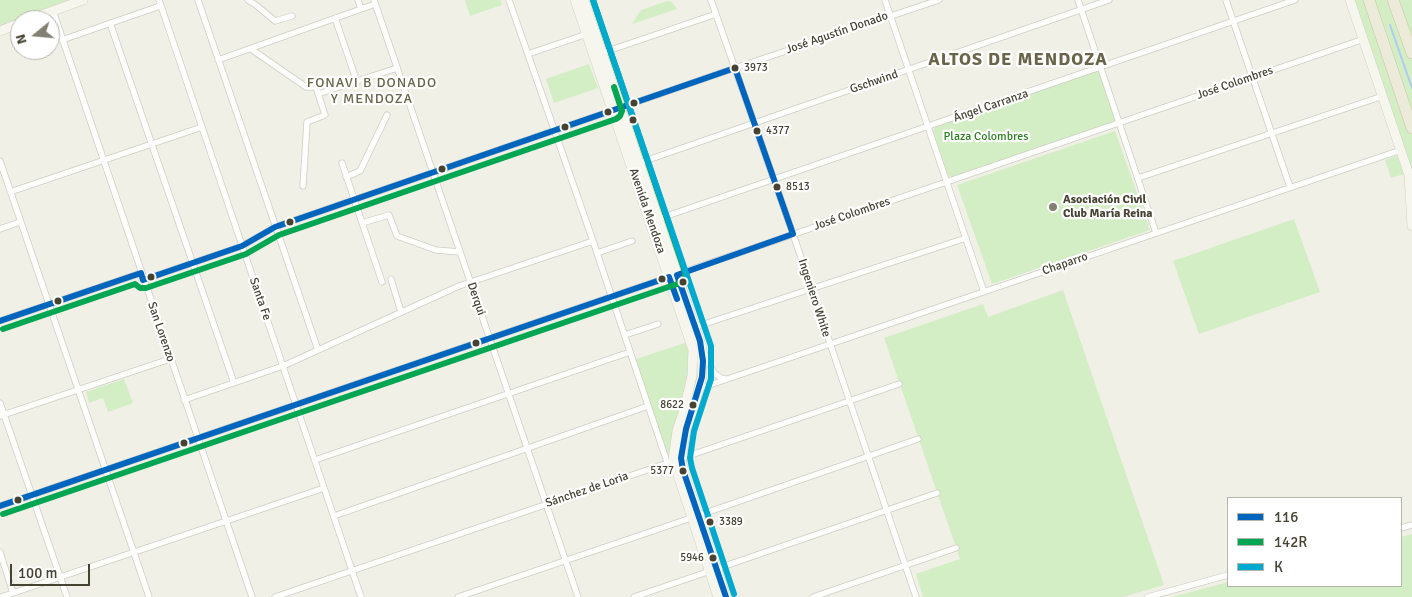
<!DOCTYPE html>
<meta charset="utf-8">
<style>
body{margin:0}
#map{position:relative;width:1412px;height:597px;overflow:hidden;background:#f0f0e7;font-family:Signika,sans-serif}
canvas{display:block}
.legend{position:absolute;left:1227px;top:497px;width:175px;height:90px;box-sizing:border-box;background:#fff;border:1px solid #b5b4ad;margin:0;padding:6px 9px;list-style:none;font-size:15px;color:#464333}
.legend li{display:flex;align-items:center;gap:10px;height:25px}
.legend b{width:25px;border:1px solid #b5b4ad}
.north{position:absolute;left:10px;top:10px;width:50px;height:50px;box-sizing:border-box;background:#fff;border:1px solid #b5b4ad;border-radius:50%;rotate:253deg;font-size:14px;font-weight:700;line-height:20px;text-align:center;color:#464333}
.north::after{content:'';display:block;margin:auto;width:18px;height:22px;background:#828072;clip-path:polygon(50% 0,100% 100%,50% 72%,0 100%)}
.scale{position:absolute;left:10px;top:564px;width:80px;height:22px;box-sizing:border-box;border:2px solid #464333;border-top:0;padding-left:6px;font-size:15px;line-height:18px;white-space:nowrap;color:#464333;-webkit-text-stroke:4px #fff;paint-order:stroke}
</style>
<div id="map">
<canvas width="1412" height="597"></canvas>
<ul class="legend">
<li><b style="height:6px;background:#0065bd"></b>116</li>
<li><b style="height:6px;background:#00a651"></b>142R</li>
<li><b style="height:6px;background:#00a9ce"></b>K</li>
</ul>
<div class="north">N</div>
<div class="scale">100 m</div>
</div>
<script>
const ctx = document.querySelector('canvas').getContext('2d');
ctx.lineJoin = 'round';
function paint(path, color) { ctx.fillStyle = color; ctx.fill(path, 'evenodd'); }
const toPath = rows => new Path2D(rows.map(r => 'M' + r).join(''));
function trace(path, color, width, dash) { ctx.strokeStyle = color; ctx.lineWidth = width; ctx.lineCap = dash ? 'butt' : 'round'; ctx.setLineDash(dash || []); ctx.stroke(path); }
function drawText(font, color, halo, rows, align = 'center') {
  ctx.font = font + ' Signika,sans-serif'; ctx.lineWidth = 4.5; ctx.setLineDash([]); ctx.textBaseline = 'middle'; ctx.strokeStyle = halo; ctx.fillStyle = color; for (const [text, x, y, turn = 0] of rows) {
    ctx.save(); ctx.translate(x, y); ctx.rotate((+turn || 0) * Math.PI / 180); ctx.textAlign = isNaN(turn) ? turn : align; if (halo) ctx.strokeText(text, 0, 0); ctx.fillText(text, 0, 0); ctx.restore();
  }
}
paint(toPath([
 [0,0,83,0,28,20,20,20,0,31],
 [465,0,501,0,502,5,470,16],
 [1350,0,1412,0,1412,226,1410,182],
 [667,1,672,2,677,9,632,24,641,10],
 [589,64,598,88,554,103,546,79],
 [1097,71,1100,73,1116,118,1115,121,952,177,948,175,933,130,937,125],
 [1115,131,1150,230,992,284,957,185],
 [1399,155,1404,174,1391,178,1385,160],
 [1294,219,1320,292,1199,334,1173,261],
 [1063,290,1164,585,1124,597,923,597,916,574,960,559,884,338,983,304,988,317],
 [691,341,693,350,673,460,667,462,633,360],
 [124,379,133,403,108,412,103,398,89,403,86,392],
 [1412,534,1412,597,1172,597,1228,582,1228,586,1401,586,1401,537]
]), '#d3eec4');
trace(toPath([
 [1390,25,1412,88]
]), '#b2caf3', 2);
const street = toPath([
 [159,0,361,597],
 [198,0,318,350],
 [248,0,256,5,275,21,292,16],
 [358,0,361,9],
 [374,0,578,597],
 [509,0,593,241,667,462],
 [711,0,793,234,916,597],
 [885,0,984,292],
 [1078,0,1156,233],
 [1226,0,1290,187],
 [53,11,252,597],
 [335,18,357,82],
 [110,23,234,383],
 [62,40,160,6],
 [251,49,306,87,316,87,325,115,307,122,303,186],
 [602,53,716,14],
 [528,54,587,34],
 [218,60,375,4],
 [318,94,397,68],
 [0,161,149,597],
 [342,163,382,282],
 [639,163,1109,0],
 [346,177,360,171,387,115],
 [1138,178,1383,96],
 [10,192,202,127],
 [658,219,1295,0],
 [362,223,389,215,397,236,436,250,460,252],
 [0,229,20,222],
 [597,253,632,241],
 [391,279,401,312],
 [143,280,242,246,275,227,735,68,939,0],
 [0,321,141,273],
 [695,327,966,238],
 [625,335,658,324],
 [704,353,714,373,721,378,725,379],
 [698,389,1401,150],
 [184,400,283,366,459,286,593,241],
 [0,403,67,597],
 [0,416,170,359],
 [315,460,630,352],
 [0,506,1364,39],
 [334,516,648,406],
 [1401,528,1412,525],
 [0,552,13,593],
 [716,569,937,493],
 [1,597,324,488],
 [275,597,899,384],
 [458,597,694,517,918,439],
 [634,597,710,571],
 [813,597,956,548],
 [1148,597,1228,575]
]);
const secondary = toPath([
 [575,0,693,350,692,376,684,410,677,431,673,460,718,597],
 [584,0,702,348,702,377,694,407,686,429,681,458,683,470,726,597],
 [1350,0,1409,175,1412,226],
 [28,20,83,0],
 [0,31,20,23]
]);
const highway = toPath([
 [1369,0,1412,128],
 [1393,0,1412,53]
]);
trace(street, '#cecdc5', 7);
trace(secondary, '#d1d1bf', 10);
trace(highway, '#cbc69f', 12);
trace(street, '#fdfdfb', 5.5);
trace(secondary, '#f6f6ee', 9);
trace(highway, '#ecead8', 11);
trace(toPath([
 [0,321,141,273,143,280,242,246,275,227,735,68,793,234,677,275,700,341,703,361,702,377,686,429,681,458,683,470,726,597],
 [0,506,669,277,677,299]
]), '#0065bd', 6);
trace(toPath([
 [3,329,135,284,140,288,146,288,246,254,279,235,616,119,620,116,622,111,614,87],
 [3,514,683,282,685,277,685,272,593,0]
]), '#00a651', 6);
trace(toPath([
 [593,0,711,346,711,379,694,431,690,458,692,468,734,594]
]), '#00a9ce', 6);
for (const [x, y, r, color] of [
 [735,68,4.5,"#464333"],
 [634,103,4.5,"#464333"],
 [608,112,4.5,"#464333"],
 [633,120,4.5,"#464333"],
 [565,127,4.5,"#464333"],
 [757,131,4.5,"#464333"],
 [442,169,4.5,"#464333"],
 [777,187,4.5,"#464333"],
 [1053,207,5,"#828072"],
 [290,222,4.5,"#464333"],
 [151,277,4.5,"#464333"],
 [662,279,4.5,"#464333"],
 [683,282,4.5,"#464333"],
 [58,301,4.5,"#464333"],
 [476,343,4.5,"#464333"],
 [693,405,4.5,"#464333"],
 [184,443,4.5,"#464333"],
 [683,471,4.5,"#464333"],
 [18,500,4.5,"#464333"],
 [710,522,4.5,"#464333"],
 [713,558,4.5,"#464333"]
]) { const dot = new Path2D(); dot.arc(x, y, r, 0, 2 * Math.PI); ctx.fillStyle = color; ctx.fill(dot); trace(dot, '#fff', 2); }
drawText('11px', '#464333', '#fff', [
 ["3973",744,68],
 ["4377",766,131],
 ["8513",786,187],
 ["8622",684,405,"right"],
 ["5377",674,471,"right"],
 ["3389",719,522],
 ["5946",704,558,"right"]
], 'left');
drawText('12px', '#464333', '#fff', [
 ["José Agustín Donado",837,33,-19],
 ["Gschwind",874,82,-19],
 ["José Colombres",1235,83,-19],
 ["Ángel Carranza",991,106,-19],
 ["Avenida Mendoza",647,211,71],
 ["José Colombres",852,214,-19],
 ["Chaparro",1065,264,-19],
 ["Ingeniero White",814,298,72],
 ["Santa Fe",260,299,71],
 ["Derqui",476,299,71],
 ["San Lorenzo",161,332,71],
 ["Sánchez de Loria",587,490,-19]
]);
drawText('12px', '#2c7e20', '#fff', [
 ["Plaza Colombres",986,137]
]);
drawText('bold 12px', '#464333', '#fff', [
 ["Asociación Civil",1063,200],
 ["Club María Reina",1063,214]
], 'left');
ctx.letterSpacing = '1px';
drawText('14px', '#6a6549', '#fff', [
 ["FONAVI B DONADO",372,83],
 ["Y MENDOZA",372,99]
]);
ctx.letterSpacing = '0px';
ctx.letterSpacing = '1px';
drawText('bold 18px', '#6a6549', '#fff', [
 ["ALTOS DE MENDOZA",1018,60]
]);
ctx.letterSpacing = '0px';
</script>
